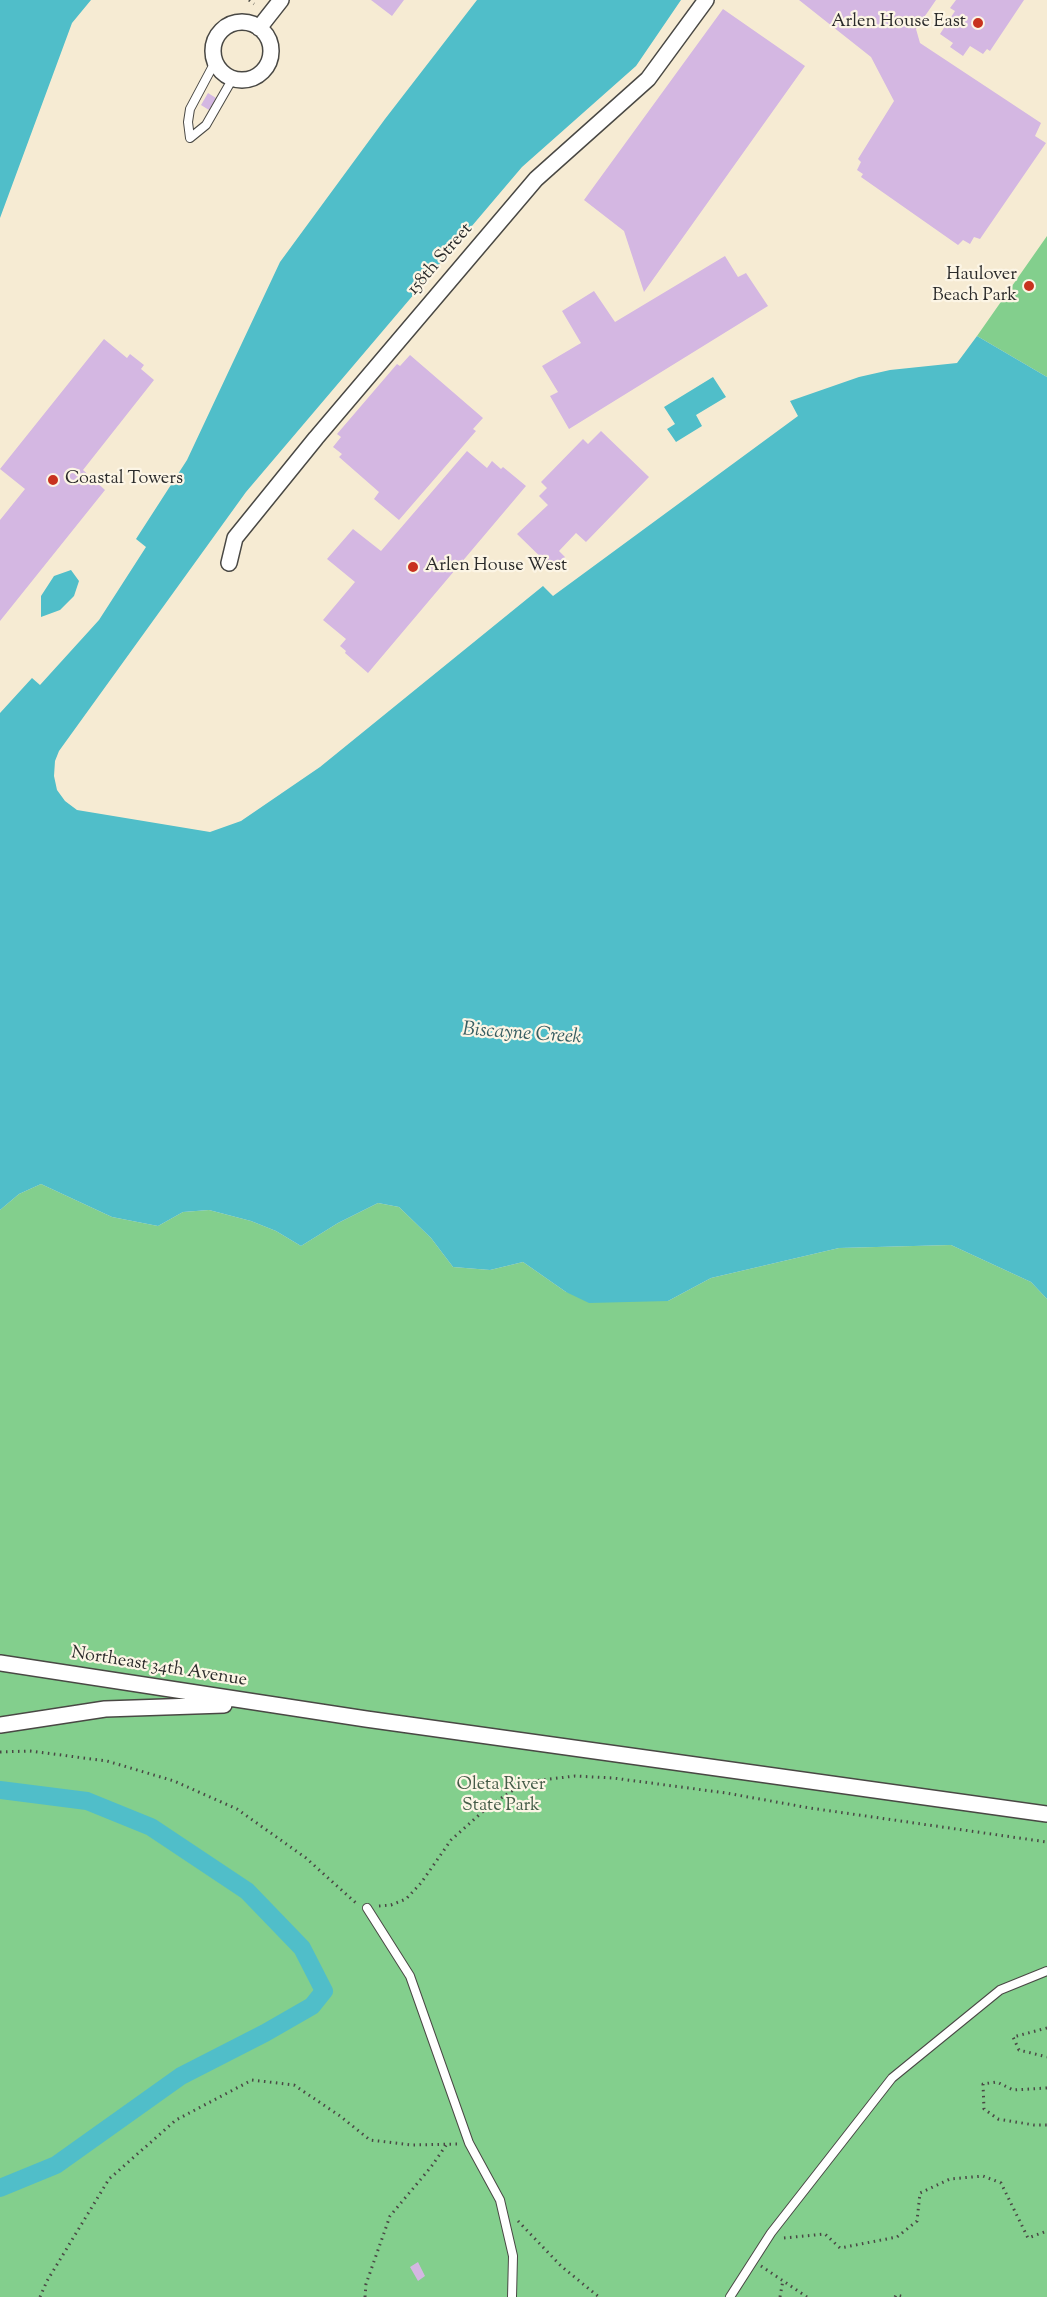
<!DOCTYPE html>
<style>
body{margin:0}
canvas{display:block;background:#f6ebd3}
</style>
<canvas width="1047" height="2297"></canvas>
<script>
const ctx = document.querySelector('canvas').getContext('2d');
ctx.lineJoin = 'round';
function paint(path, color) { ctx.fillStyle = color; ctx.fill(path, 'evenodd'); }
const toPath = rows => new Path2D(rows.map(r => 'M' + r).join(''));
function trace(path, color, width, dash) { ctx.strokeStyle = color; ctx.lineWidth = width; ctx.lineCap = dash ? 'butt' : 'round'; ctx.setLineDash(dash || []); ctx.stroke(path); }
function drawText(font, color, halo, rows, align = 'center') {
  ctx.font = font + ' "Sorts Mill Goudy",serif'; ctx.lineWidth = 4.5; ctx.setLineDash([]); ctx.textBaseline = 'middle'; ctx.strokeStyle = halo; ctx.fillStyle = color; for (const [text, x, y, turn = 0] of rows) {
    ctx.save(); ctx.translate(x, y); ctx.rotate((+turn || 0) * Math.PI / 180); ctx.textAlign = isNaN(turn) ? turn : align; if (halo) ctx.strokeText(text, 0, 0); ctx.fillText(text, 0, 0); ctx.restore();
  }
}
paint(toPath([
 [1047,236,1047,377,977,336],
 [41,1184,112,1217,158,1226,183,1212,209,1210,251,1221,276,1231,301,1246,338,1223,378,1203,399,1207,431,1238,453,1267,490,1270,523,1262,566,1292,668,1301,711,1278,839,1248,951,1245,1031,1282,1047,1299,1047,2297,0,2297,0,1210,19,1194]
]), '#83cf8d');
paint(toPath([
 [0,0,91,0,72,23,0,218],
 [477,0,681,0,636,66,522,167,246,492,59,751,55,761,54,776,57,790,65,801,77,810,210,832,241,821,320,767,543,586,553,596,798,416,790,401,859,377,890,370,957,363,977,336,1047,377,1047,1299,1031,1282,951,1245,839,1248,711,1278,668,1301,589,1303,566,1292,523,1262,490,1270,453,1267,431,1238,399,1207,378,1203,338,1223,301,1246,276,1231,251,1221,209,1210,183,1212,158,1226,112,1217,41,1184,19,1194,0,1210,0,713,32,678,40,685,99,620,146,547,136,539,187,460,280,262,385,119],
 [713,377,726,397,696,415,702,426,676,442,667,429,675,424,664,407],
 [71,570,79,581,74,596,60,610,41,617,41,596,54,576]
]), '#50bec9');
trace(toPath([
 [0,1790,87,1801,151,1827,247,1891,302,1948,324,1991,312,2006,265,2033,181,2076,56,2165,0,2188]
]), '#50bec9', 18);
paint(toPath([
 [371,0,404,0,392,16],
 [799,0,936,0,916,29,920,43,1041,123,1035,136,1046,143,980,239,974,237,970,244,963,240,958,245,861,177,863,174,857,170,861,162,858,159,894,101,871,57],
 [956,0,1024,0,990,51,987,49,983,54,970,46,963,56,950,47,953,43,940,34,955,11,950,8],
 [723,9,805,66,644,292,624,231,584,200],
 [208,93,216,98,209,110,201,105],
 [725,256,738,277,746,273,768,306,569,429,550,396,558,392,542,366,581,343,562,311,594,291,615,322],
 [104,339,127,358,130,354,144,365,141,369,154,380,83,470,105,490,0,621,0,520,25,489,0,469],
 [410,355,483,418,473,429,476,431,399,520,374,499,379,492,339,457,342,454,333,447,341,437,337,434,397,364,400,366],
 [601,431,649,477,586,542,576,533,559,551,565,557,553,569,517,534,548,505,539,496,547,488,541,482,583,439,588,444],
 [467,451,487,468,492,461,501,469,503,467,526,486,368,673,345,653,346,651,340,646,346,639,323,620,355,582,327,559,353,529,381,551],
 [418,2262,425,2276,418,2281,410,2267]
]), '#d4b7e2');
const lane = toPath([
 [215,62,190,109,188,122,190,138,206,125,233,78],
 [367,1908,410,1976,469,2143,500,2200,513,2256,512,2297],
 [730,2297,771,2233,892,2078,1000,1990,1047,1971]
]);
const street = toPath([
 '213 51a29 29 0 1 1 58 0a29 29 0 1 1-58 0Z',
 [259,28,281,0],
 [229,563,235,538,316,438,536,179,648,79,706,0],
 [0,1663,366,1719,1047,1814],
 [0,1725,105,1709,224,1705]
]);
trace(lane, '#494844', 10);
trace(street, '#494844', 18);
trace(toPath([
 [249,0,254,4],
 [0,1752,30,1751,107,1761,174,1781,237,1809,306,1858,356,1903],
 [379,1906,391,1905,406,1899,421,1883,451,1840,488,1807,525,1782,575,1776,613,1778,726,1793,810,1808,1047,1842],
 [1047,2028,1013,2037,1019,2050,1047,2057],
 [1047,2088,1013,2090,997,2082,983,2084,984,2109,998,2119,1034,2125,1047,2125],
 [518,2221,561,2266,599,2297],
 [784,2238,825,2234,840,2248,897,2237,917,2221,920,2193,950,2179,983,2176,1001,2183,1028,2238,1047,2231],
 [761,2266,807,2297],
 [40,2297,47,2281,109,2179,176,2120,252,2080,294,2085,340,2116,370,2140,412,2145,458,2144],
 [365,2297,366,2284,390,2216,431,2167,447,2144],
 [780,2297,783,2280],
 [895,2297,896,2295,905,2297]
]), '#494844', 3, [1.5, 4.5]);
trace(lane, '#fff', 8);
trace(street, '#fff', 15);
for (const [x, y, r, color] of [
 [978,23,6,"#c8321e"],
 [1029,286,6,"#c8321e"],
 [53,480,6,"#c8321e"],
 [413,567,6,"#c8321e"]
]) { const dot = new Path2D(); dot.arc(x, y, r, 0, 2 * Math.PI); ctx.fillStyle = color; ctx.fill(dot); trace(dot, '#fcf5e5', 2); }
drawText('18px', '#2b2b2b', '#fcf5e5', [
 ["Arlen House East",966,23],
 ["Haulover",1017,276],
 ["Beach Park",1017,297],
 ["Coastal Towers",65,480,"left"],
 ["Arlen House West",425,567,"left"]
], 'right');
drawText('18px', '#2b2b2b', '#fcf5e5', [
 ["158th Street",441,260,-49],
 ["Northeast 34th Avenue",159,1668,9]
]);
drawText('18px', '#455c48', '#fcf5e5', [
 ["Oleta River",501,1786],
 ["State Park",501,1807]
]);
drawText('italic 20px', '#385e62', '#fcf5e5', [
 ["Biscayne Creek",522,1035,4]
]);
</script>
